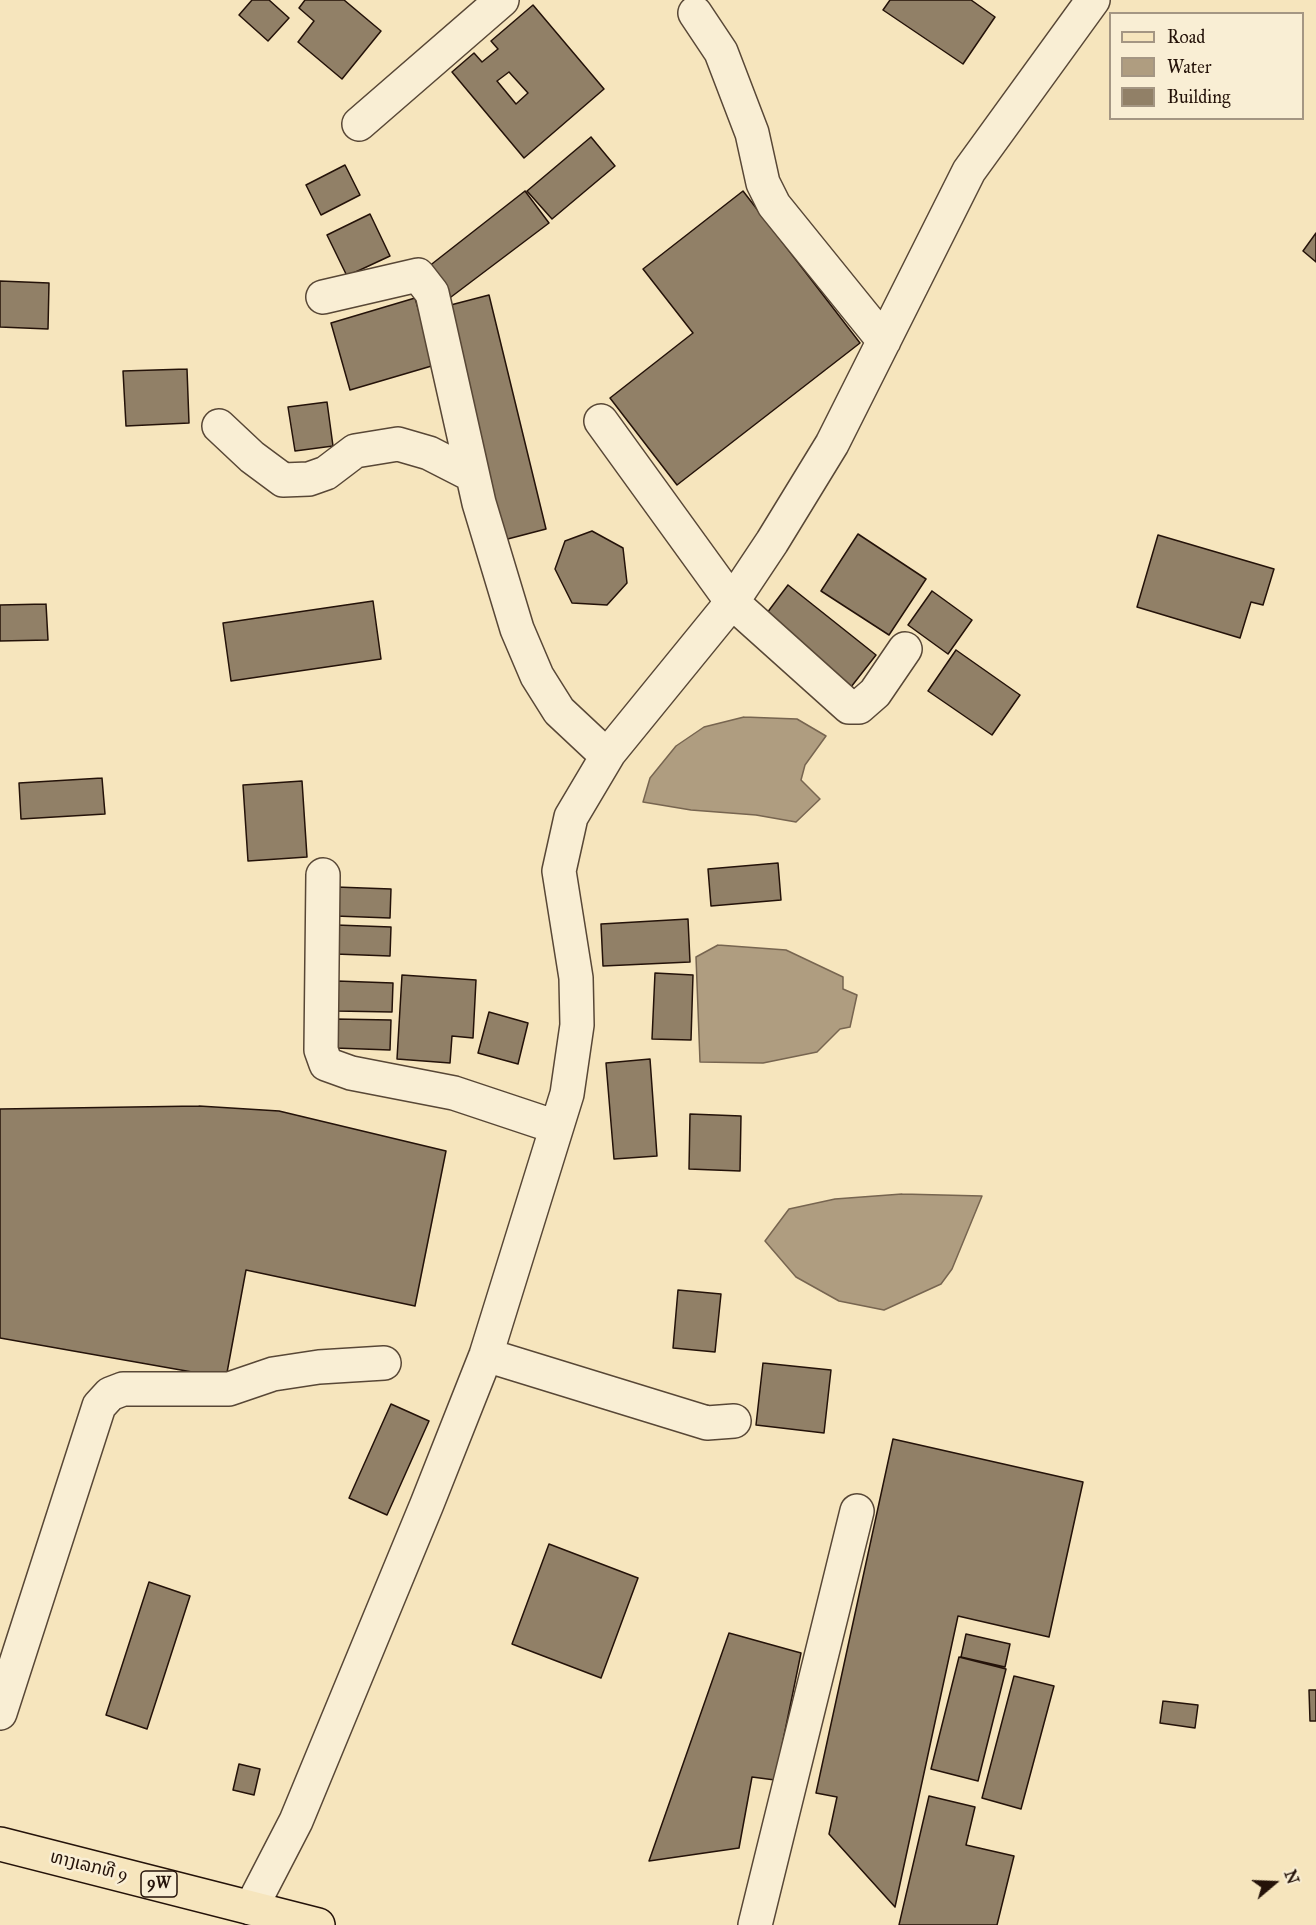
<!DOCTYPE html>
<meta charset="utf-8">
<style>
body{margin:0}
#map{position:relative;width:1316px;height:1925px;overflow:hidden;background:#f6e5bd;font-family:"IM FELL Great Primer",serif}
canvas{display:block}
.legend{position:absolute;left:1109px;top:12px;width:195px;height:108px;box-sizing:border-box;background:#f9eed4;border:2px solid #a49683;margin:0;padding:8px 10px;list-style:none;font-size:18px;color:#241209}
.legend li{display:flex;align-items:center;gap:12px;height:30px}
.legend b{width:30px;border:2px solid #a49683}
.north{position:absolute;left:1244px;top:1853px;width:60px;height:60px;-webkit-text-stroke:4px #f9eed4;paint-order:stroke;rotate:71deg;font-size:16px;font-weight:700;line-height:24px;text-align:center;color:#241209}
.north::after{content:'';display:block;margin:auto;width:21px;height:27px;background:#241209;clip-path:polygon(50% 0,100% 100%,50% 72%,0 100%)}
</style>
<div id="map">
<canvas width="1316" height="1925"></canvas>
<ul class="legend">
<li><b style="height:8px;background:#f6e5bd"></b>Road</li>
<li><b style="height:16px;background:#af9d80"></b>Water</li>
<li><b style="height:16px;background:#918067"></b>Building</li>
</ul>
<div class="north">N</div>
</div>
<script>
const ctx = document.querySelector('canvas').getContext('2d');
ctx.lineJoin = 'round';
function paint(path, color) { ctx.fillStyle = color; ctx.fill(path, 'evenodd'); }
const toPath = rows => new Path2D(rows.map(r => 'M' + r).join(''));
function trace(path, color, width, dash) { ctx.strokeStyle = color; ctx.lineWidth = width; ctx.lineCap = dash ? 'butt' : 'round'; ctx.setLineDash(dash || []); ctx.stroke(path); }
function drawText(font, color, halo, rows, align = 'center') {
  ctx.font = font + ' "IM FELL Great Primer","Noto Sans Lao",serif'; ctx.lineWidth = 5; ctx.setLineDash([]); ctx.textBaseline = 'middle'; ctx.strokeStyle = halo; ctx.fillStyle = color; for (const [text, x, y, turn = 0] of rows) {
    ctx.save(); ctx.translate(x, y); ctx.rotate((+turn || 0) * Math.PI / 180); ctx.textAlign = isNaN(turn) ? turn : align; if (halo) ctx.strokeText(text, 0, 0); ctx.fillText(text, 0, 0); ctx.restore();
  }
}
const water = toPath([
 [744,717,797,719,826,736,805,765,801,780,820,799,796,822,756,815,691,810,643,802,650,778,676,746,704,727,744,717],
 [718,945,786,950,843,977,843,989,857,995,850,1027,840,1029,817,1052,763,1063,700,1062,696,957,718,945],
 [902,1194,982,1196,952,1269,941,1284,884,1310,839,1301,796,1277,765,1241,789,1209,835,1199,902,1194]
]);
paint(water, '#af9d80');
trace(water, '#776550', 1.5);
const building = toPath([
 [252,0,269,0,289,18,268,41,239,15,252,0],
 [305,0,344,0,381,31,342,79,298,42,314,21,299,8,305,0],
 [890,0,971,0,995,17,963,64,883,10,890,0],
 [533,5,604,89,524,158,452,72,474,53,482,62,498,49,491,41,533,5],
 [509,72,528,93,516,104,497,81,509,72],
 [591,137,615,166,552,219,527,191,591,137],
 [345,165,360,195,321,215,306,185,345,165],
 [525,191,549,223,451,297,428,267,525,191],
 [743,191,860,343,677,485,610,398,693,333,643,269,743,191],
 [370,214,390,256,347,276,327,235,370,214],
 [1316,233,1316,262,1303,251,1316,233],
 [0,281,49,283,48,329,0,327,0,281],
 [489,295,546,529,500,541,443,307,489,295],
 [415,298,435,365,350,390,331,323,415,298],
 [187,369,189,423,126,426,123,371,187,369],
 [327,402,333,446,295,451,288,407,327,402],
 [592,531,623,548,627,583,607,605,572,603,555,569,565,541,592,531],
 [858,534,926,579,889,635,821,591,858,534],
 [1158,535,1274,569,1263,605,1251,602,1240,638,1137,607,1158,535],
 [788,585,876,655,851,687,764,617,788,585],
 [932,591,972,620,948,654,908,625,932,591],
 [373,601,381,659,231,681,223,623,373,601],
 [46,604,48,640,0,641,0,605,46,604],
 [956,650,1020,695,992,735,928,691,956,650],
 [102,778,105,814,21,819,19,783,102,778],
 [302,781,307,857,248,861,243,785,302,781],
 [778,863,781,900,711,906,708,869,778,863],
 [336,887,391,889,390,918,335,916,336,887],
 [688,919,690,962,603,966,601,924,688,919],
 [336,925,391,927,390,956,335,954,336,925],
 [655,973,693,975,691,1040,652,1039,655,973],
 [402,975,476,980,473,1038,452,1036,450,1063,397,1059,402,975],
 [337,981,393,983,392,1012,336,1011,337,981],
 [489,1012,528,1023,518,1064,478,1053,489,1012],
 [335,1019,391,1020,390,1050,335,1048,335,1019],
 [650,1059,657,1156,614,1159,606,1063,650,1059],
 [199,1106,279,1111,446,1151,415,1306,246,1270,226,1378,0,1338,0,1109,199,1106],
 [690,1114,741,1116,740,1171,689,1169,690,1114],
 [678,1290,721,1294,715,1352,673,1348,678,1290],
 [763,1363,831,1370,824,1433,756,1425,763,1363],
 [391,1404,429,1421,387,1515,349,1498,391,1404],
 [893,1439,1083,1482,1049,1637,958,1616,895,1907,829,1834,837,1797,816,1793,893,1439],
 [549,1544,638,1578,601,1678,512,1644,549,1544],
 [149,1582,190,1596,147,1729,106,1715,149,1582],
 [729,1633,801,1653,775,1780,752,1777,739,1848,649,1861,729,1633],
 [966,1634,1010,1644,1005,1667,961,1657,966,1634],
 [959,1657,1006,1669,978,1781,931,1769,959,1657],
 [1014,1676,1054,1686,1021,1809,982,1798,1014,1676],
 [1309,1690,1316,1690,1316,1721,1310,1721,1309,1690],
 [1163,1701,1198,1705,1195,1728,1160,1723,1163,1701],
 [239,1764,260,1769,254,1795,233,1790,239,1764],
 [929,1796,975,1807,966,1845,1014,1856,997,1925,899,1925,929,1796]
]);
paint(building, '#918067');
trace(building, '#241209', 1.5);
const minor = toPath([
 [695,13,721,52,752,133,763,183,774,205,884,341],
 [359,124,502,0],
 [323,297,418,275,432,293,479,503,517,629,537,676,559,711,607,756],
 [601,421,732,602,849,707,859,707,875,693,905,649],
 [219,426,252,457,283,480,309,479,326,473,355,451,398,444,429,453,472,475],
 [323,875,321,1050,326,1064,351,1073,454,1093,556,1127],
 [486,1355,707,1423,734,1421],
 [0,1713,99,1406,110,1394,123,1389,229,1389,273,1374,319,1367,384,1363],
 [251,1908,296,1821,427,1504,486,1355,567,1094,577,1025,576,978,559,871,571,817,609,753,732,602,772,542,832,444,969,171,1093,0],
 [755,1925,857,1511]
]);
const major = toPath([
 [0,1844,318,1925]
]);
trace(minor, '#584736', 36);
trace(major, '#241209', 36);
trace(minor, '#f9eed4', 33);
trace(major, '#f6e5bd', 33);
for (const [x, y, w] of [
 [159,1884,36]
]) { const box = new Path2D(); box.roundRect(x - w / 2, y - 13, w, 26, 4.5); ctx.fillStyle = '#f9eed4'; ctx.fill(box); trace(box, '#241209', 1.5); }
drawText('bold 16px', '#241209', null, [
 ["9W",159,1884]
]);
drawText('18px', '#241209', '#f9eed4', [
 ["ທາງເລກທີ 9",89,1867,14]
]);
</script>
